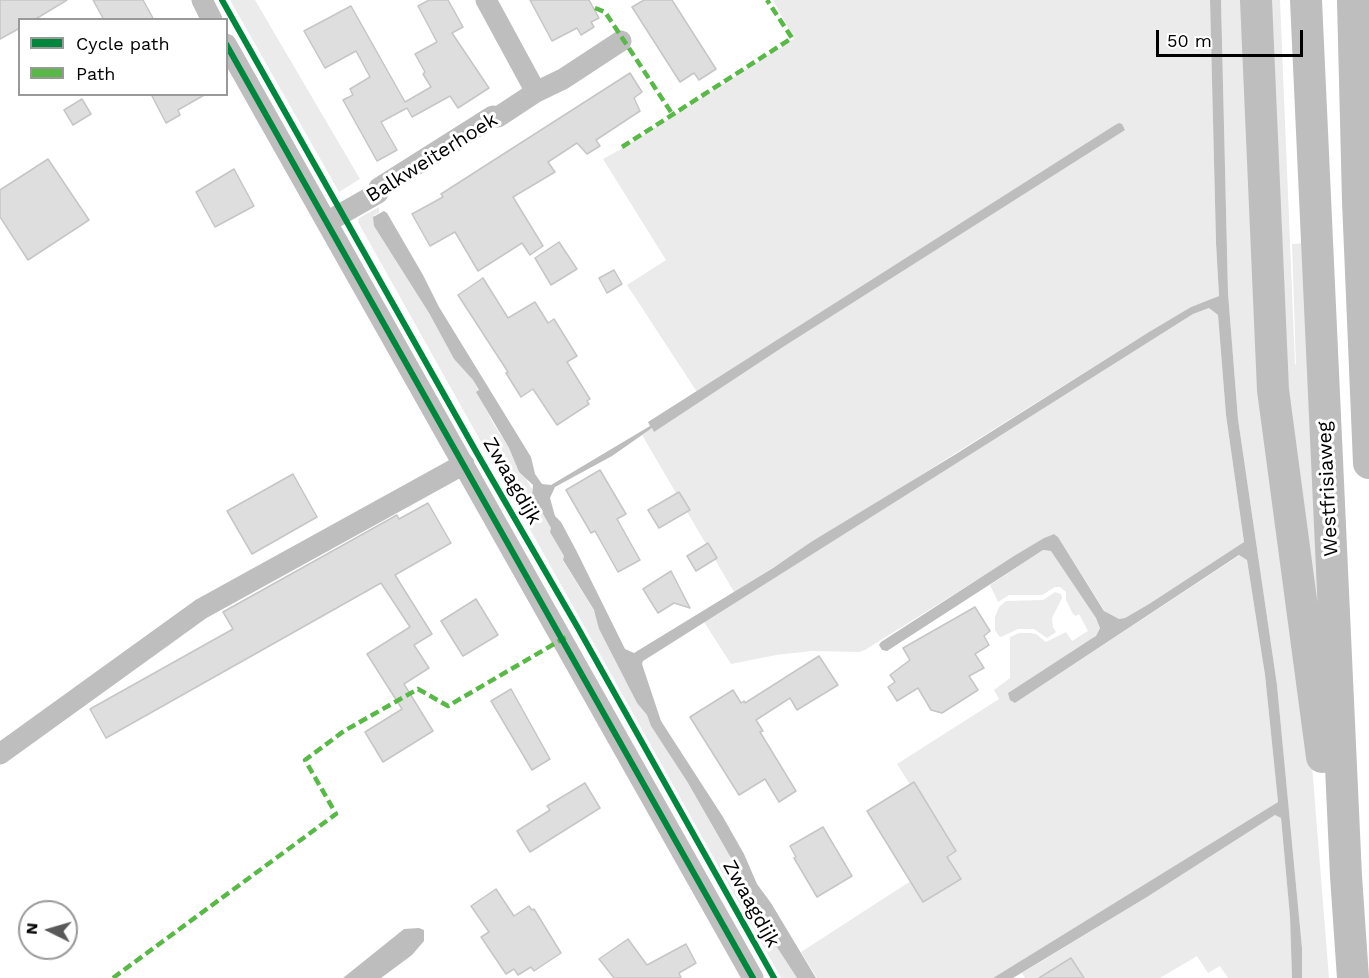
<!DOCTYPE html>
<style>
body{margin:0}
#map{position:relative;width:1369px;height:978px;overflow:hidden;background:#fff;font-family:"Work Sans",sans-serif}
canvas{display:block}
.legend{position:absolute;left:18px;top:18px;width:210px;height:78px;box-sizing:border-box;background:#fff;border:2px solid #999;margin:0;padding:8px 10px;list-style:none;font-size:18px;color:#000}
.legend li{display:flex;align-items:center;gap:12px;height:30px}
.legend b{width:30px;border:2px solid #999}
.north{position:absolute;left:18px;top:900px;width:60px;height:60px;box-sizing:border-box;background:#fff;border:2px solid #999;border-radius:50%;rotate:275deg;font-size:16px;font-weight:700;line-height:24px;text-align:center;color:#000}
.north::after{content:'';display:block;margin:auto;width:21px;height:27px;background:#595959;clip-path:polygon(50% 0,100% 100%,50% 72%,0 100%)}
.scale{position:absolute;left:1156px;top:30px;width:147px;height:27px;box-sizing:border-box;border:3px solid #000;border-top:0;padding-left:8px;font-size:18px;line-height:21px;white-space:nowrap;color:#000;-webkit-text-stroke:4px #fff;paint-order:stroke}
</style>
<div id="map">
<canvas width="1369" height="978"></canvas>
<ul class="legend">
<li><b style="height:8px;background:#00873e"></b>Cycle path</li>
<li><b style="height:8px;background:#58b947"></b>Path</li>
</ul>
<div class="north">N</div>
<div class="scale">50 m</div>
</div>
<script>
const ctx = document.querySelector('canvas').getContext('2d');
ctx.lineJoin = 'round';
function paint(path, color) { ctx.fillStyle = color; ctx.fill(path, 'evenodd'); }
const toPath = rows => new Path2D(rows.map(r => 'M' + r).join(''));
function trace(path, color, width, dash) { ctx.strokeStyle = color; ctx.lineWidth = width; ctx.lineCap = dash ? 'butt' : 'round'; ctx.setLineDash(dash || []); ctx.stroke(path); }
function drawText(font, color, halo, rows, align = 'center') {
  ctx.font = font + ' "Work Sans",sans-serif'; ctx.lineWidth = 6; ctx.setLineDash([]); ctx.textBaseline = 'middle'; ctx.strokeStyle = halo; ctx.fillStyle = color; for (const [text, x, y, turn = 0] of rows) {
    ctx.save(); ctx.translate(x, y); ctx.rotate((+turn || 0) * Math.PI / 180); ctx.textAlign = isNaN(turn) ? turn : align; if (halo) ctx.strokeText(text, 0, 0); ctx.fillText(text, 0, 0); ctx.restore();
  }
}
paint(toPath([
 [230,0,255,0,360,179,339,192],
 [773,0,1210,0,1216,243,1219,296,1191,307,1149,332,734,592,642,435,652,428,655,431,783,347,1125,129,1119,123,1115,125,697,392,627,285,666,260,603,159,623,148,794,39],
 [1221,0,1251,0,1329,978,1302,978,1302,948,1277,685,1238,419,1228,293],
 [1264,0,1280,0,1295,364,1296,365,1292,244,1306,243,1321,651,1294,515],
 [379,207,379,213,374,215,374,226,429,313,454,359,473,380,479,391,477,392,493,423,509,448,519,472,525,477,532,489,532,495,551,528,551,532,564,556,563,561,596,614,599,629,637,703,647,715,651,726,688,783,743,879,771,938,797,978,781,978,358,222,359,218],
 [1209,308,1218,315,1226,415,1244,542,1149,604,1125,618,1119,619,1106,613,1058,537,1054,534,1044,538,865,650,859,652,812,651,776,655,731,664,704,622,1193,314],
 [1043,550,1051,551,1055,555,1096,618,1100,627,1096,636,1091,639,1008,693,1015,703,1240,555,1247,560,1265,675,1278,802,993,978,817,978,801,952,954,853,897,764,999,699,994,690,1010,678,1010,637,1019,633,1030,633,1036,634,1046,642,1066,632,1072,641,1088,631,1079,614,1076,616,1073,614,1066,600,1066,592,1060,587,1055,587,1042,595,1009,595,998,602,990,585],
 [1055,592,1061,594,1062,598,1052,618,1053,627,1056,632,1047,638,1034,629,1018,629,1001,637,999,636,995,630,995,617,999,607,1006,601,1043,600],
 [1275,815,1281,818,1290,917,1292,978,1228,978,1220,966,1208,973,1197,956,1160,978,1025,978,1022,973,1147,897]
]), '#ebebeb');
paint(toPath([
 [1210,0,1221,0,1228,293,1238,419,1277,685,1302,948,1302,978,1292,978,1290,917,1281,818,1275,815,1147,897,1013,978,993,978,1278,802,1265,675,1247,560,1239,555,1015,703,1010,700,1008,693,1091,639,1096,636,1100,628,1096,618,1051,551,1043,550,1020,565,887,651,882,650,879,645,881,642,1014,556,1044,538,1054,534,1058,537,1104,611,1119,619,1125,618,1149,604,1244,542,1226,415,1218,315,1209,308,1193,314,643,661,642,664,661,721,723,817,744,854,757,884,771,903,816,978,797,978,771,938,743,879,688,783,651,726,647,715,637,703,599,629,594,610,563,560,564,556,550,532,551,528,532,495,533,485,519,472,509,448,476,392,479,390,473,380,454,359,429,313,374,226,373,217,384,211,387,213,423,275,439,307,531,457,535,474,542,484,551,485,650,426,648,422,1115,125,1119,123,1122,124,1125,130,783,347,654,432,652,428,612,456,555,487,550,498,555,516,561,522,576,550,625,649,634,653,773,568,811,542,956,454,1149,332,1191,307,1219,296,1216,243],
 [419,928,424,930,424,941,412,955,381,978,343,978,404,929]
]), '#bdbdbd');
const building = toPath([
 [0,0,67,0,34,20,20,20,20,28,0,39,0,0],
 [93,0,143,0,154,20,104,20,93,0],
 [429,0,448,0,463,27,452,33,489,88,458,108,450,96,412,117,407,108,381,122,397,150,377,161,343,100,353,95,350,89,370,77,356,51,325,68,304,31,351,6,405,102,431,87,423,74,425,72,415,54,437,42,418,6,429,0],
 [530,0,589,0,599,18,591,22,594,27,581,35,577,28,552,41,530,0],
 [644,0,672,0,716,69,699,80,694,73,680,82,632,7,644,0],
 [630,73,642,92,634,98,640,111,596,140,600,146,587,154,577,143,548,162,555,172,513,197,543,246,530,255,522,243,478,271,455,232,430,246,412,214,443,197,441,194,630,73],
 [151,94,206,94,178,110,180,115,166,123,151,94],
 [82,99,91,114,73,125,64,110,82,99],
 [48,159,89,220,28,260,0,217,0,190,48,159],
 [234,169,254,206,215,227,196,192,234,169],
 [559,242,577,269,551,285,535,258,559,242],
 [614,270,622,284,607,293,599,278,614,270],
 [483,278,508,318,535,302,548,323,554,319,577,356,567,362,590,399,587,401,589,404,557,425,533,389,521,397,506,373,508,372,458,295,483,278],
 [600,470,626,514,617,519,640,560,618,572,595,531,591,533,566,490,600,470],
 [293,474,317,517,252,554,227,511,293,474],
 [679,492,690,510,659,528,648,510,679,492],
 [428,503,451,543,395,575,432,634,414,645,429,668,404,684,433,731,383,762,365,732,402,709,367,654,410,627,381,583,106,738,90,709,233,629,223,612,397,515,399,519,428,503],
 [708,543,717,558,696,571,687,556,708,543],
 [671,571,690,608,674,603,658,613,643,589,671,571],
 [476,599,498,635,463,656,441,621,476,599],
 [975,607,990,631,984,636,989,645,975,654,984,668,969,676,978,690,942,713,931,710,918,688,897,701,888,687,895,682,890,675,910,660,903,648,975,607],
 [819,656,838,685,797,710,790,698,756,720,763,731,760,732,796,791,779,802,765,779,739,795,690,717,733,690,741,703,744,701,745,703,819,656],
 [511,689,550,759,532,770,491,701,511,689],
 [914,782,956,851,947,857,961,879,923,902,867,811,914,782],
 [585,783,600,808,530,852,517,831,550,810,547,806,585,783],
 [823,827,852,876,817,897,794,858,796,857,790,846,823,827],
 [496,889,514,916,529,906,532,910,534,909,561,953,534,971,531,967,518,975,514,969,506,974,481,937,489,932,471,906,496,889],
 [628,939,647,965,686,944,696,963,679,973,681,978,614,978,599,959,628,939],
 [1071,958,1084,978,1039,978,1071,958]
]);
paint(building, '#dedede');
trace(building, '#c6c6c6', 1.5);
trace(toPath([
 [202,0,212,20],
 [486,0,536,92],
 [226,44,753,978],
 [327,222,378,193,379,188,493,116,498,117,536,92,563,79,621,41],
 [0,754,201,609,464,464]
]), '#bebebe', 21);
trace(toPath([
 [1256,0,1273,390,1322,757],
 [1306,0,1346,876,1353,978],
 [1353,0,1358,201,1369,463]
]), '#bebebe', 32);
trace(toPath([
 [595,8,605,12,673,115],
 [622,147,792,38,767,0],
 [113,978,336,814,305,760,344,731,418,689,448,706,566,637]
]), '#58b947', 4.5, [9, 4.5]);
trace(toPath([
 [222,0,478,455,578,628,774,978],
 [226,44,753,978]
]), '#00873e', 6);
drawText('20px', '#000', '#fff', [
 ["Balkweiterhoek",432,158,-32],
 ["Zwaagdijk",512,481,60],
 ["Westfrisiaweg",1328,489,-93],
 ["Zwaagdijk",751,904,61]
]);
</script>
